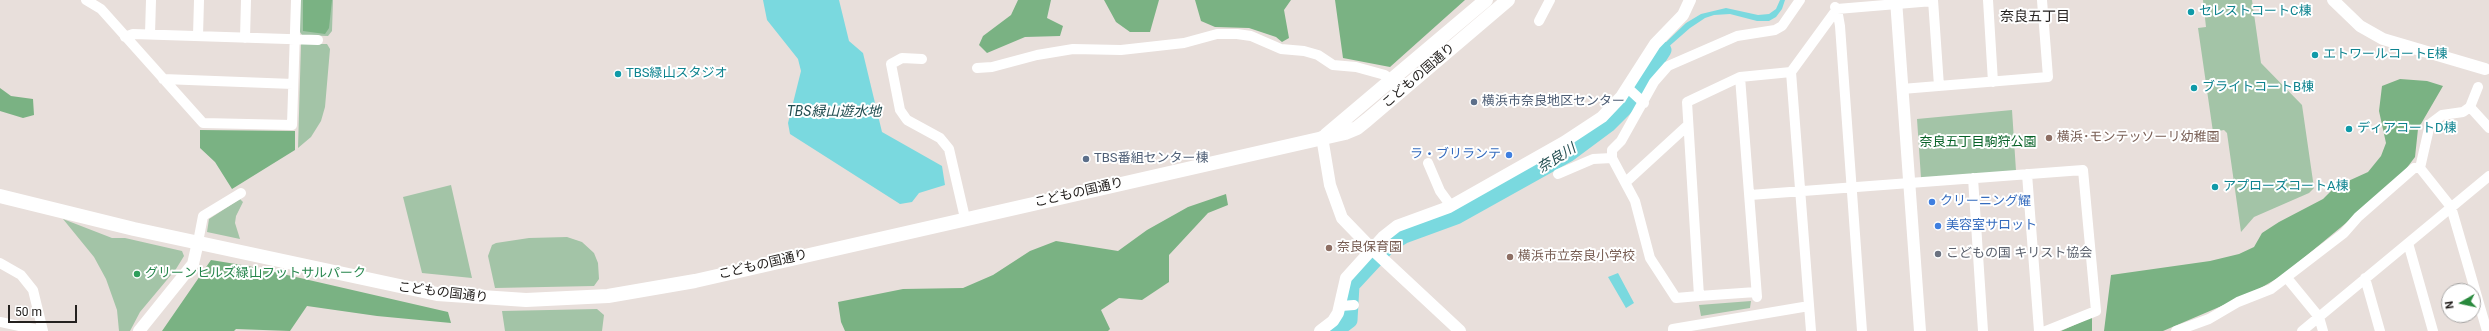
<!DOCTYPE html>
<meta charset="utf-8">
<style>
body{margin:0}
#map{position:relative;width:2489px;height:331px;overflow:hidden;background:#e8dfdb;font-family:Roboto,sans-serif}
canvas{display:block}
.north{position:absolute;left:2441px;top:283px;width:40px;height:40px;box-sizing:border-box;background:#fff;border:1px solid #a7a6a5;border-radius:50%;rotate:261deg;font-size:11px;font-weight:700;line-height:16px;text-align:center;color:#24211f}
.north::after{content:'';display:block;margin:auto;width:14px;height:18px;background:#28893c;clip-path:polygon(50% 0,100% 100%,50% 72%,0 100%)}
.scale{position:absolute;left:8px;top:305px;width:69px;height:18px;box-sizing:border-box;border:2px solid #24211f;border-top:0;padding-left:5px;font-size:12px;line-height:14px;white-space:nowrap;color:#24211f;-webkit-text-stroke:3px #fff;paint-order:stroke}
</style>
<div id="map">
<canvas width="2489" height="331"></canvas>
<div class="north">N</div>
<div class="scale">50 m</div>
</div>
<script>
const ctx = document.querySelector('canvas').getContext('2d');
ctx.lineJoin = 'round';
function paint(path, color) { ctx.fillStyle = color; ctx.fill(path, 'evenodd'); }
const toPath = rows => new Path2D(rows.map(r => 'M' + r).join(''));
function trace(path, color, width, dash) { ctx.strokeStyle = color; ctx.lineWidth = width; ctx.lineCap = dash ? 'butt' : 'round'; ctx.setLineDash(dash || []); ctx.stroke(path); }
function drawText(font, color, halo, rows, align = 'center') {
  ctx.font = font + ' Roboto,"Noto Sans JP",sans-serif'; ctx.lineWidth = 4; ctx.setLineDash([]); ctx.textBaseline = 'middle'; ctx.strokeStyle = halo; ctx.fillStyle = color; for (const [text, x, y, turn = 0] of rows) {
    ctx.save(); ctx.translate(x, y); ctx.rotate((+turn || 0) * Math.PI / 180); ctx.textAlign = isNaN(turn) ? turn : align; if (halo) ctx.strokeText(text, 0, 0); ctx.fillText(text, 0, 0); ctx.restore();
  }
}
paint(toPath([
 [300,0,333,0,332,31,328,36,302,35,298,29],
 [2203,0,2252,0,2261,63,2302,105,2314,188,2309,193,2254,217,2241,232,2227,133,2224,130,2213,132,2198,28,2206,27],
 [301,44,327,44,330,49,325,107,321,121,311,137,298,148],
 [2012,110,2016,171,1921,178,1917,119],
 [451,185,472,278,422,273,403,197],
 [240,199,243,202,236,216,235,223,240,239,207,232,209,219],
 [63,219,112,238,125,238,182,251,184,256,176,269,140,312,130,331,119,331,117,310,106,279,94,257],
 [567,237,582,242,594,253,598,263,599,279,594,286,495,288,488,256,492,245,496,243,529,238],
 [1751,301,1750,308,1701,316,1699,305],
 [597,309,604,315,602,331,505,331,502,311]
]), '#a3c4a7');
paint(toPath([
 [303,0,332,0,329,28,325,34,303,31],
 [1018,0,1051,0,1047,18,1063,26,1060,36,1025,37,987,53,979,45,983,36,1011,15],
 [1104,0,1159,0,1150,32,1130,32,1116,22],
 [1195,0,1291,0,1284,10,1289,38,1282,42,1276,37,1249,28,1215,27,1201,21],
 [1335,0,1465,0,1390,67,1343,58],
 [2400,79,2427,81,2443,86,2418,129,2415,157,2397,181,2283,275,2252,293,2163,331,2104,331,2111,275,2210,261,2239,254,2254,247,2262,233,2279,222,2323,199,2335,187,2368,172,2381,156,2386,143,2379,111,2382,86],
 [0,88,11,96,33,99,34,115,23,118,0,111],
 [200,130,295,131,295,150,232,189,215,162,200,148],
 [1226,194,1228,205,1208,213,1169,255,1169,282,1142,300,1119,298,1101,310,1110,329,1108,331,845,331,841,322,838,302,903,289,963,288,993,275,1030,251,1056,241,1118,251,1147,230,1188,207],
 [211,260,248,266,448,312,451,323,377,316,307,306,290,331,236,329,234,331,162,331],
 [2092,317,2092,331,2061,331]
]), '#7ab283');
paint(toPath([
 [763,0,839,0,849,41,863,53,882,132,942,166,945,185,919,193,912,202,900,204,790,134,788,123,801,71,798,59,767,20],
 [1780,0,1785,0,1782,9,1776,17,1769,21,1757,21,1730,14,1714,15,1705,18,1690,28,1666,49,1651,70,1648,66,1663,45,1686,23,1701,14,1726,8,1758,15,1769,14,1776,9],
 [1618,273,1634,303,1626,308,1608,277]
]), '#7ad9df');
trace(toPath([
 [1334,331,1349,320,1351,285,1389,244,1404,235,1456,216,1569,153,1608,124,1629,103,1663,50]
]), '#7ad9df', 17);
trace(toPath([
 [86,0,101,9,203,123,292,125,296,0],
 [1933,0,1939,86],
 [1988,0,1993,82],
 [1835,7,1837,9,1840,26,1862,331],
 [1539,21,1550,0],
 [150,34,151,0],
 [198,36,199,0],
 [125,37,133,34,318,40],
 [245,38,246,0],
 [922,59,902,58,891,64,900,110,907,120,940,138,949,149,965,218],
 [977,68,992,67,1037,55,1073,49,1121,50,1184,43,1217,34,1237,34,1251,36,1281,49,1304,51,1318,55,1333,65,1356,67,1385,75,1396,84],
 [1791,72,1811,331],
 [1740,77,1757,297],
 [163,79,293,84],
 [1902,89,2048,77,2042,0],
 [1631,91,1644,103],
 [2470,107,2489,128],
 [1612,158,1635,201,1650,258,1676,298,1699,296,1687,102,1740,77,1791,72,1837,9,1933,1],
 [1428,163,1440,191,1451,206],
 [2420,168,2430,124,2442,115,2463,112,2470,107,2478,87],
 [1558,174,1593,159,1612,158,1612,150,1621,141,1654,82,1668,66,1737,36,1775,30,1782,26,1800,0],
 [2027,174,2039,331],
 [1973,178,1983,331],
 [1627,181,1687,126],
 [1750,195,2083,170,2096,311,2046,331],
 [198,242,203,216,241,193],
 [2408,243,2433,331],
 [0,263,21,275,33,290,43,331],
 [2287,278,2319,317,2323,331],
 [2365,278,2380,331],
 [1699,296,1756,292],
 [1341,306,1354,305],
 [0,322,43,331],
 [1673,331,1673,329,1809,306],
 [2176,331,2209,319,2238,302,2271,289,2344,233,2358,217,2414,168,2420,168,2451,207,2487,331],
 [2302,331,2489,176]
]), '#fff', 10);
trace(toPath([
 [1896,0,1920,331],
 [2333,0,2360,26,2383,39,2485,69],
 [1322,137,1330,185,1342,218,1371,248,1460,331],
 [139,331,193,264,198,242],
 [1320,331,1333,321,1338,313,1346,278,1383,237,1397,226,1449,207,1564,142,1602,117,1621,97,1655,44,1683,15,1690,0]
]), '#fff', 12);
trace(toPath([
 [1326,135,1486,0],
 [0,196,134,229,437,294,526,300,608,296,695,281,1345,133,1357,128,1367,120,1508,0]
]), '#fff', 14);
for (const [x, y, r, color] of [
 [2191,12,4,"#0f9aa8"],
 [2315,55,4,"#0f9aa8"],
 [618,74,4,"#0f9aa8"],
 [2194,88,4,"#0f9aa8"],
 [1474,102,4,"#5c6f8a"],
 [2349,129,4,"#0f9aa8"],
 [2049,138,4,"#8d6e63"],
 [1509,155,4,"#3f7fe0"],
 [1086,159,4,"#5c6f8a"],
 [2215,187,4,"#0f9aa8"],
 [1932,202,4,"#3f7fe0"],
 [1938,226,4,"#3f7fe0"],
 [1329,248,4,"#8d6e63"],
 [1938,254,4,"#6b7280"],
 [1510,257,4,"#8d6e63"],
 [137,274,4,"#2e9e5b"]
]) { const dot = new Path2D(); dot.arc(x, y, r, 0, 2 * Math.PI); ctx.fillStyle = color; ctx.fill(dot); trace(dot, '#fff', 1.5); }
drawText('13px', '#0d838f', '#fff', [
 ["セレストコートC棟",2199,12],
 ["エトワールコートE棟",2323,55],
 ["TBS緑山スタジオ",626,74],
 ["ブライトコートB棟",2202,88],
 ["ディアコートD棟",2357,129],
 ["アプローズコートA棟",2223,187]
], 'left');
drawText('13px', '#24211f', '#fff', [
 ["こどもの国通り",1419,76,-41],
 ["こどもの国通り",1079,193,-13],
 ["こどもの国通り",763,265,-13],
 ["こどもの国通り",443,293,7]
]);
drawText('13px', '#4e5e75', '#fff', [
 ["横浜市奈良地区センター",1482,102],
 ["TBS番組センター棟",1094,159]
], 'left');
drawText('13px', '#785e54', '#fff', [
 ["横浜･モンテッソーリ幼稚園",2057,138],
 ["奈良保育園",1337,248],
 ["横浜市立奈良小学校",1518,257]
], 'left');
drawText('13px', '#076227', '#fff', [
 ["奈良五丁目駒狩公園",1978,143]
]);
drawText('13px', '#366cbe', '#fff', [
 ["ラ・ブリランテ",1501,155,"right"],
 ["クリーニング耀",1940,202],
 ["美容室サロット",1946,226]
], 'left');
drawText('13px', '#5b616d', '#fff', [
 ["こどもの国 キリスト協会",1946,254]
], 'left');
drawText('13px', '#27864d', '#fff', [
 ["グリーンヒルズ緑山フットサルパーク",145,274]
], 'left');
drawText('14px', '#24211f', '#fff', [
 ["奈良五丁目",2035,17]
]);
drawText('italic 14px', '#234e51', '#fff', [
 ["TBS緑山遊水地",834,112],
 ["奈良川",1557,159,-32]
]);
</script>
